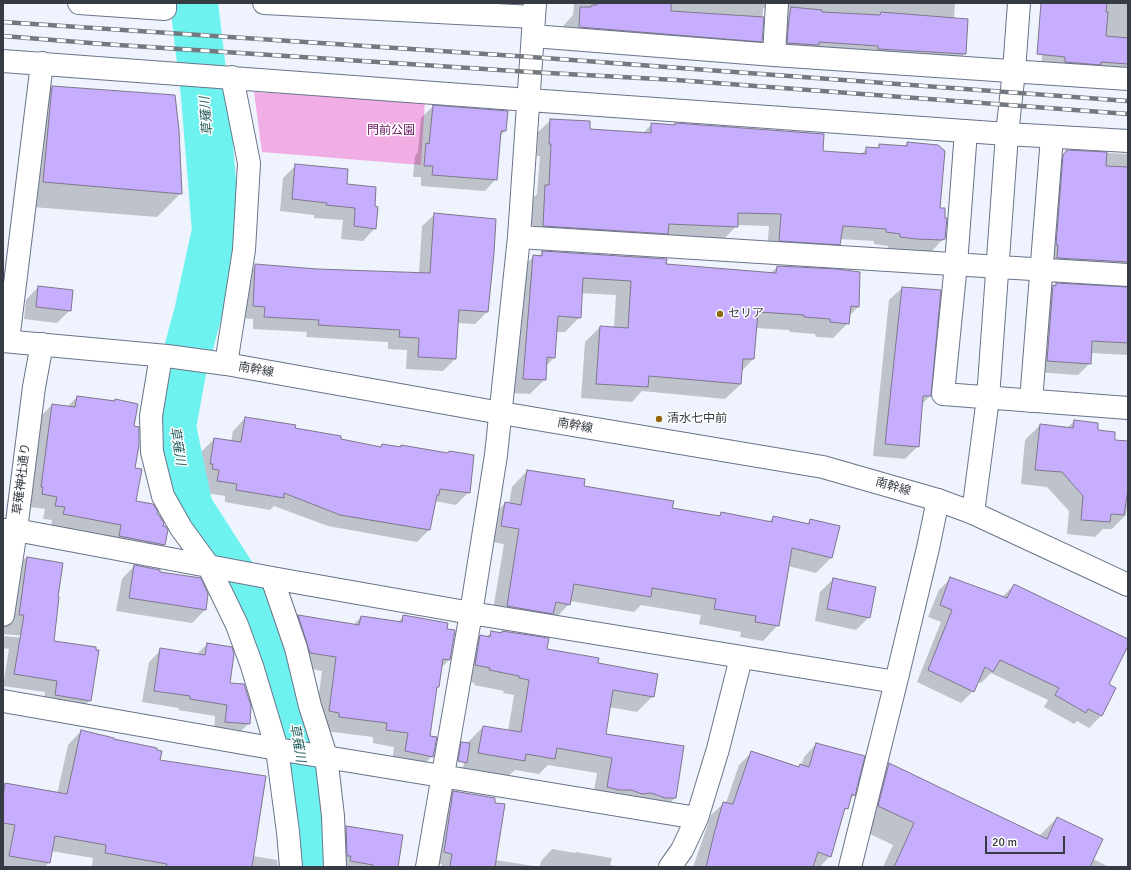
<!DOCTYPE html>
<meta charset="utf-8">
<style>
body{margin:0}
#map{position:relative;width:1131px;height:870px;overflow:hidden;background:#eef3fd;font-family:Signika,sans-serif}
canvas{display:block}
.frame{position:absolute;inset:0;border:4px solid #353a43;pointer-events:none}
.scale{position:absolute;left:985px;top:836px;width:80px;height:18px;box-sizing:border-box;border:2px solid #353a43;border-top:0;padding-left:5px;font-size:12px;line-height:14px;white-space:nowrap;color:#353a43;-webkit-text-stroke:3px #fff;paint-order:stroke}
</style>
<div id="map">
<canvas width="1131" height="870"></canvas>
<div class="frame"></div>
<div class="scale">20 m</div>
</div>
<script>
const ctx = document.querySelector('canvas').getContext('2d');
ctx.lineJoin = 'round';
function paint(path, color) { ctx.fillStyle = color; ctx.fill(path, 'evenodd'); }
const toPath = rows => new Path2D(rows.map(r => 'M' + r).join(''));
function trace(path, color, width, dash) { ctx.strokeStyle = color; ctx.lineWidth = width; ctx.lineCap = dash ? 'butt' : 'round'; ctx.setLineDash(dash || []); ctx.stroke(path); }
function drawText(font, color, halo, rows, align = 'center') {
  ctx.font = font + ' Signika,"Noto Sans JP",sans-serif'; ctx.lineWidth = 3; ctx.setLineDash([]); ctx.textBaseline = 'middle'; ctx.strokeStyle = halo; ctx.fillStyle = color; for (const [text, x, y, turn = 0] of rows) {
    ctx.save(); ctx.translate(x, y); ctx.rotate((+turn || 0) * Math.PI / 180); ctx.textAlign = isNaN(turn) ? turn : align; if (halo) ctx.strokeText(text, 0, 0); ctx.fillText(text, 0, 0); ctx.restore();
  }
}
paint(toPath([
 [254,92,425,101,421,165,262,152]
]), '#f1aee4');
paint(toPath([
 [428,3,520,3,508,15],
 [574,3,955,3,954,19,965,54,948,71,771,60,766,9,763,8,761,41,744,58,563,44,564,25,573,15],
 [1051,3,1128,3,1128,76,1041,67,1045,22],
 [52,87,181,193,157,217,20,206,28,111],
 [433,106,505,131,499,137,496,179,485,191,421,186,421,177,413,177,415,156,418,152,421,118],
 [551,120,588,130,643,133,652,124,674,125,676,124,822,152,860,155,867,148,875,149,880,145,904,147,907,143,938,209,944,238,932,251,929,252,888,249,888,246,874,244,874,241,840,239,839,244,827,257,767,253,769,226,737,225,724,239,531,238,533,198,537,194,540,156,537,156,538,132],
 [1067,151,1128,154,1128,283,1046,269,1055,163],
 [296,165,346,185,374,207,375,228,363,241,341,239,343,220,314,218,314,215,280,211,283,178],
 [435,214,487,312,475,324,458,323,455,359,443,371,406,369,407,350,388,349,388,342,306,337,307,332,253,329,253,319,241,318,243,278,256,265,317,270,419,273,422,226],
 [543,252,770,274,777,267,859,273,858,307,849,316,848,323,833,338,816,337,815,334,790,332,789,330,756,328,753,359,742,371,741,384,725,399,642,391,632,402,581,398,585,342,600,327,614,328,616,295,581,293,580,317,565,332,556,332,554,358,546,366,545,379,530,394,509,393,518,272,533,257,538,257],
 [1056,284,1128,288,1128,355,1091,353,1090,363,1078,375,1035,372,1041,298],
 [38,287,70,310,57,323,24,319,26,300],
 [902,288,930,396,922,404,918,446,905,459,873,456,889,300],
 [77,397,114,402,116,400,132,427,135,502,156,515,162,526,164,545,152,557,51,527,52,520,43,519,45,509,30,507,31,500,29,499,39,418,52,405,67,407],
 [245,418,340,440,379,447,382,445,469,492,456,505,435,501,429,530,417,542,328,526,274,506,270,510,225,502,225,496,206,493,207,482,200,481,201,476,198,476,202,451,214,439,231,442,233,431],
 [1074,421,1097,431,1114,441,1128,442,1128,503,1126,515,1112,529,1103,529,1095,537,1067,534,1069,511,1047,487,1021,484,1025,440,1040,425,1067,428],
 [527,471,583,487,671,508,718,516,721,514,768,522,773,518,806,524,811,520,832,557,816,573,788,566,778,625,763,641,740,637,741,632,699,624,701,615,641,605,634,612,570,601,569,604,554,620,491,622,504,544,486,541,489,519,505,503,509,504,512,487],
 [25,558,62,564,57,598,53,642,90,700,78,712,43,707,45,692,3,686,9,649,3,648,3,636,25,638,26,636,3,634,13,570],
 [134,566,159,573,207,595,205,610,192,623,116,611,122,579],
 [951,578,1002,597,1014,585,1128,640,1128,644,1107,685,1115,689,1101,716,1089,728,1077,721,1074,724,1044,707,1048,700,991,673,981,683,977,682,973,691,961,703,917,682,941,622,928,617,939,590],
 [833,579,869,617,856,630,815,621,820,592],
 [298,616,353,625,361,617,397,623,404,616,449,660,441,668,438,687,436,689,429,737,432,756,419,770,392,765,394,747,373,743,373,737,325,731,315,725,322,671,296,666,285,630],
 [492,632,501,633,503,632,546,650,597,663,653,696,637,712,609,707,604,735,675,798,659,814,592,802,597,773,548,765,539,774,515,770,508,776,463,768,468,742,483,727,508,731,514,695,503,693,504,691,474,685,475,683,460,680,465,652,480,636,486,637],
 [207,644,249,723,237,735,214,733,215,716,178,710,179,708,142,702,149,662,161,650,196,655],
 [81,731,113,740,159,761,252,856,277,860,278,867,98,867,92,866,93,858,51,851,49,862,45,867,3,867,3,813,52,817,68,745],
 [816,744,854,795,850,799,847,808,843,812,830,856,820,867,693,867,711,815,724,803,726,803,739,765,751,753,798,768,801,766,804,757],
 [889,765,1039,836,1057,818,1093,859,1109,867,883,867,893,845,857,828,867,786],
 [453,792,495,860,540,867,541,861,552,849,575,853,576,852,612,858,610,865,619,867,441,867,442,864,433,863,442,804],
 [346,827,397,867,335,867,334,839]
]), '#0003');
trace(toPath([
 [194,3,205,96,216,231,198,313,182,372,172,427,189,508,253,608,296,726,315,856,314,867]
]), '#6ef2ef', 48);
const building = toPath([
 [597,3,671,3,671,11,764,17,762,42,579,27,580,7,591,7,592,5,597,5,597,3],
 [1041,3,1107,3,1106,12,1108,12,1106,36,1128,38,1128,64,1101,62,1101,65,1065,62,1065,57,1037,54,1041,3],
 [791,7,822,10,822,12,880,15,881,12,968,19,966,54,878,49,878,46,819,42,819,45,787,43,789,19,791,7],
 [52,86,175,95,179,130,182,194,43,182,52,86],
 [433,105,508,111,506,131,501,131,497,180,432,175,433,166,424,166,426,143,429,144,433,105],
 [550,119,590,121,590,129,651,133,651,123,675,125,675,123,824,134,823,151,866,154,866,147,879,148,879,144,907,146,907,142,938,145,945,151,940,208,945,208,945,218,947,218,945,239,942,240,916,239,900,237,900,234,886,232,886,229,843,226,840,245,779,241,781,214,738,213,738,227,669,224,668,234,543,226,545,185,549,185,551,144,549,144,550,119],
 [1067,150,1107,152,1106,166,1128,167,1128,262,1057,258,1058,245,1056,245,1063,155,1067,150],
 [295,164,348,169,347,184,376,187,375,206,378,207,376,229,354,226,355,208,326,205,327,203,292,199,295,164],
 [434,213,496,219,494,253,488,312,459,310,456,359,418,357,419,338,399,337,400,330,318,325,319,320,264,317,265,307,253,306,255,264,317,269,430,273,434,213],
 [542,251,667,259,666,264,776,273,777,266,837,269,860,272,859,307,851,306,849,324,830,322,830,319,804,317,804,315,758,312,754,359,743,359,741,384,649,376,648,387,596,384,600,326,628,328,631,281,583,278,581,318,558,316,555,358,547,357,546,380,523,379,533,255,542,256,542,251],
 [1056,283,1128,287,1128,343,1092,341,1091,364,1047,361,1053,285,1056,286,1056,283],
 [38,286,73,290,71,311,36,307,38,286],
 [902,287,941,290,931,396,923,396,919,447,885,444,902,287],
 [77,396,115,401,115,399,138,404,134,426,139,427,139,445,135,468,142,469,136,501,153,504,158,512,157,514,159,515,164,523,163,526,165,526,168,530,165,545,119,536,121,525,63,514,65,507,55,506,57,497,42,494,43,487,41,487,52,404,75,407,77,396],
 [245,417,296,425,295,428,341,436,341,439,381,447,382,444,401,447,401,445,448,453,449,451,474,455,470,493,440,489,439,495,437,495,430,530,340,515,284,493,284,498,236,490,237,484,217,481,219,470,212,469,213,464,210,464,214,438,241,442,245,417],
 [1074,420,1098,423,1098,430,1115,432,1115,440,1128,441,1128,489,1124,515,1111,514,1110,522,1081,520,1083,496,1062,472,1035,470,1040,424,1073,428,1074,420],
 [527,470,585,479,584,486,674,501,672,508,720,516,721,512,772,522,773,516,809,524,810,519,840,526,832,558,792,548,779,626,755,622,756,616,714,609,716,599,652,588,651,597,574,584,570,605,556,602,553,614,507,606,519,529,501,526,505,502,521,505,527,470],
 [27,557,63,563,58,597,59,597,54,641,96,647,96,650,99,650,91,701,55,695,57,681,14,674,24,615,19,615,27,557],
 [134,565,160,570,160,572,201,578,208,594,206,610,129,598,134,565],
 [950,577,1007,598,1014,584,1128,639,1128,646,1109,684,1116,688,1102,716,1088,709,1086,713,1055,695,1059,688,1000,660,993,672,985,667,974,692,928,670,952,610,940,605,950,577],
 [833,578,876,587,870,618,827,609,833,578],
 [298,615,359,625,361,616,402,622,403,615,448,623,447,629,455,630,450,660,443,659,439,687,437,687,430,736,437,737,433,757,405,751,408,733,386,730,387,723,339,717,339,713,329,711,336,657,310,653,298,615],
 [491,631,502,633,502,631,549,638,547,649,599,658,598,663,658,674,654,697,613,690,606,734,684,746,676,798,665,798,651,793,642,794,631,790,619,790,607,787,612,758,557,748,555,759,526,754,525,761,478,753,483,726,521,732,529,680,519,678,519,676,489,670,490,668,475,665,480,635,490,637,491,631],
 [207,643,232,647,234,654,230,683,244,684,251,706,250,724,225,722,227,705,190,699,190,696,154,691,160,648,205,655,207,643],
 [81,730,114,738,114,739,157,748,157,750,162,751,160,760,266,776,252,867,166,867,167,864,105,853,106,845,55,836,50,863,9,856,15,825,3,823,3,796,5,783,67,794,81,730],
 [461,742,470,743,467,763,458,761,461,742],
 [816,743,865,756,855,796,852,794,848,809,845,808,831,857,818,852,813,867,706,867,714,834,723,802,733,804,751,751,799,767,800,764,809,767,816,743],
 [889,763,1047,839,1057,817,1103,839,1090,867,894,867,914,823,878,806,889,763],
 [453,791,495,798,495,803,505,804,495,867,450,867,452,854,444,852,453,791],
 [346,826,403,835,398,867,373,867,373,865,350,861,351,856,347,856,346,826]
]);
paint(building, '#c7adfe');
trace(building, '#7d768d', 1);
const minor = toPath([
 [79,3,165,9,165,3],
 [264,3,534,17],
 [533,36,774,55,1128,79],
 [774,55,777,3],
 [3,61,529,100,1007,134,1128,141],
 [966,131,956,264,943,394,1128,408],
 [519,237,1128,275],
 [8,341,42,63],
 [161,356,151,416,152,452,163,496,181,528,208,565,237,625,252,666,277,749,288,832,291,867],
 [226,364,244,250,249,163,232,77],
 [1031,401,1052,137],
 [973,513,988,398,1007,134,1014,71,1019,3],
 [3,530,16,530,272,578,471,613,896,682],
 [272,578,296,648,310,706,326,756,333,816,335,867],
 [3,615,16,530,34,387,42,344],
 [3,701,277,749,697,818],
 [427,867,471,613,496,455,519,237,535,3],
 [670,867,682,850,697,818,718,749,741,658],
 [850,867,896,682,928,548,938,500]
]);
const major = toPath([
 [3,341,167,356,226,364,501,413,823,467,938,500,973,513,1128,585]
]);
trace(minor, '#69748a', 24);
trace(major, '#69748a', 24);
trace(minor, '#fff', 22);
trace(major, '#fff', 22);
const rail = toPath([
 [3,22,531,57,1128,101],
 [3,36,103,44,530,72,676,80,1128,114]
]);
trace(rail, '#737881', 4.5);
trace(rail, '#fff', 3, [9]);
for (const [x, y, r, color] of [
 [720,314,4,"#916710"],
 [659,419,4,"#916710"]
]) { const dot = new Path2D(); dot.arc(x, y, r, 0, 2 * Math.PI); ctx.fillStyle = color; ctx.fill(dot); trace(dot, '#fff', 1.5); }
drawText('12px', '#67105c', '#fff', [
 ["門前公園",391,131]
]);
drawText('12px', '#353a43', '#fff', [
 ["セリア",728,314],
 ["清水七中前",667,419]
], 'left');
drawText('12px', '#353a43', '#fff', [
 ["南幹線",256,370,10],
 ["南幹線",575,426,10],
 ["草薙神社通り",22,479,-83],
 ["南幹線",893,487,16]
]);
drawText('italic 13px', '#296160', '#fff', [
 ["草薙川",207,116,-95],
 ["草薙川",177,446,81],
 ["草薙川",297,743,80]
]);
</script>
